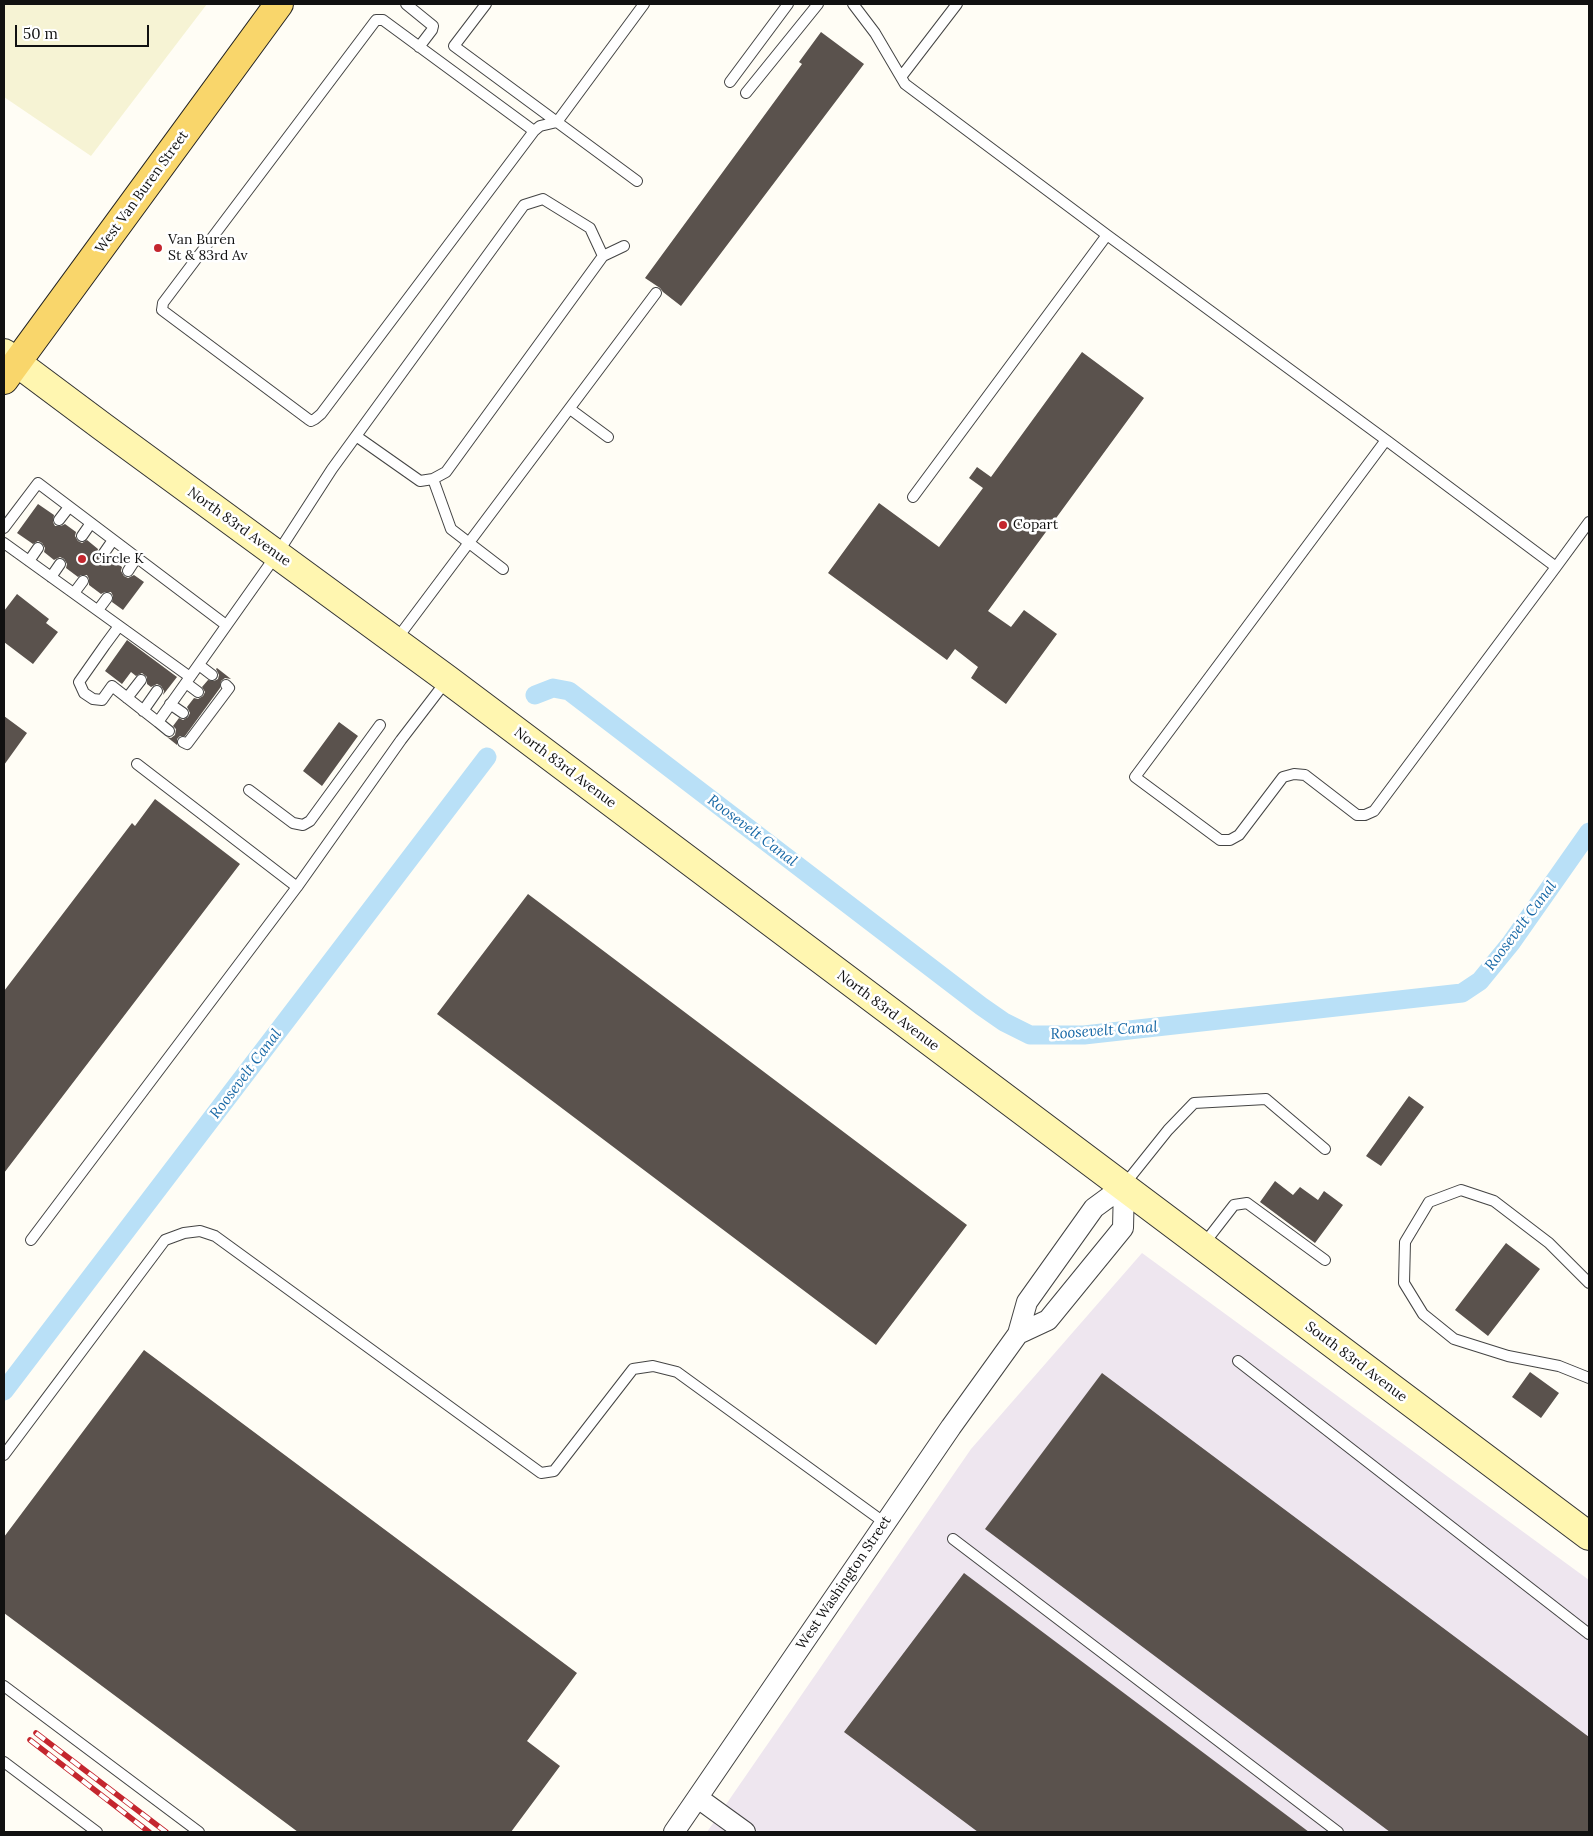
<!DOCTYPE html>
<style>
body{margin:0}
#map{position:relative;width:1593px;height:1836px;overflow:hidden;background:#fffdf5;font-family:Lora,serif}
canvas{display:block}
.frame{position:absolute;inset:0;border:5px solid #111;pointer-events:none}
.scale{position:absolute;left:15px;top:25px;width:134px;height:22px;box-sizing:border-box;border:2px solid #111;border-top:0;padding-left:6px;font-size:15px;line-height:18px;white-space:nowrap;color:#111;-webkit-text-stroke:4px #fff;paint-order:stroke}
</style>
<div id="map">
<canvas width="1593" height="1836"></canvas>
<div class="frame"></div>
<div class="scale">50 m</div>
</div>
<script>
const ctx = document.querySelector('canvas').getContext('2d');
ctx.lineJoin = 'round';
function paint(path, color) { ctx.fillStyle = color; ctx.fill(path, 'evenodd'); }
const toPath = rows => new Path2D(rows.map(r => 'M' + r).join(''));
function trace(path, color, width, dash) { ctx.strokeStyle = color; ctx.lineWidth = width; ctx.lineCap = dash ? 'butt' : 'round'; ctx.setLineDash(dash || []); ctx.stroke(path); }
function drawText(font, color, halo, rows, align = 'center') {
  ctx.font = font + ' Lora,serif'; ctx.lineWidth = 5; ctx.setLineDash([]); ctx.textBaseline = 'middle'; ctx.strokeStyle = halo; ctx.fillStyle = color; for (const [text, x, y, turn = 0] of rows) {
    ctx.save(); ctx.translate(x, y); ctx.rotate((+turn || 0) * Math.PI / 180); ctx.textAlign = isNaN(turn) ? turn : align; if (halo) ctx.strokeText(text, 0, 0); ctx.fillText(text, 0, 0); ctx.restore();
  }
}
paint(toPath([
 [1142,1253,1589,1580,1589,1832,707,1832,971,1449]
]), '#eee6ef');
paint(toPath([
 [4,4,207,4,91,156,4,97]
]), '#f6f3d4');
trace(toPath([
 [535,695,553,688,569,691,981,1006,1004,1022,1030,1035,1084,1035,1462,993,1480,981,1511,943,1589,832],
 [4,1391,487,757]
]), '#b9e0f7', 19);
paint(toPath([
 [821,32,864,64,681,306,663,292,660,288,645,278,802,64,799,62],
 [1082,352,1144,398,988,611,1011,627,1024,610,1057,634,1006,704,971,678,978,667,955,649,947,660,828,573,879,503,939,547,983,488,969,478,977,467,991,477],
 [38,504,54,515,53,522,55,526,61,526,65,524,76,532,75,536,78,541,82,543,87,540,98,549,97,553,100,558,104,560,109,557,122,567,121,571,124,576,128,578,134,575,144,582,123,610,112,602,113,596,111,592,105,592,101,594,89,585,89,579,87,575,81,575,78,577,66,568,67,564,64,559,60,557,54,560,44,552,45,548,42,543,38,541,33,544,17,533],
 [17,594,49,619,46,623,58,632,33,664,4,642,4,611],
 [127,640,177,677,163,695,164,691,161,686,157,684,151,687,147,684,147,677,142,673,136,676,131,672,122,684,105,671],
 [217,668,231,679,225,678,221,681,220,688,185,736,180,736,177,739,177,745,167,737,171,738,175,735,176,729,173,726,179,718,183,720,188,717,190,713,187,707,194,698,198,699,203,696,205,692,202,687,208,680,214,681,218,679,219,675,216,669],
 [4,716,27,733,4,765],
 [339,722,358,736,322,786,303,771],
 [155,799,240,864,4,1173,4,991,132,823,135,826],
 [528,894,967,1225,876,1345,437,1014],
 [1409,1096,1424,1107,1381,1166,1366,1156],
 [1275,1181,1293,1195,1300,1187,1318,1200,1324,1191,1343,1205,1315,1243,1260,1202],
 [1506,1243,1540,1269,1488,1336,1455,1310],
 [144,1350,577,1673,527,1741,560,1766,511,1832,298,1832,4,1613,4,1537],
 [1530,1372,1559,1393,1541,1418,1512,1397],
 [1102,1373,1589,1737,1589,1832,1390,1832,985,1529],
 [964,1573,1309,1832,978,1832,844,1732]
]), '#5a524d');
const lane = toPath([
 [406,4,433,26,432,30,419,47],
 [486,4,454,46,557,122],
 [853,4,875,33,905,84,1107,235,1386,440],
 [901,77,957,4],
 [730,82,788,4],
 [746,93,818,4],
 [534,131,383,20,376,20,163,303,162,310,308,419,311,421,315,419,321,414,534,131,540,126,557,122],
 [637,181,557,122,644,4],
 [570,409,608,437],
 [356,436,420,481,433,479,446,472,603,256],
 [433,479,451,529,503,569],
 [913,497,1107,235],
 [59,520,69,507],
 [4,528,38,483,226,625],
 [82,536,91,523],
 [4,543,190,677,277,554,332,469,524,205,543,199,590,228,603,256,624,246],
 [104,553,113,540],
 [29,561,38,548],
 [1556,567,1386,440,1135,777,1220,840,1230,840,1239,835,1283,777,1294,774,1305,775,1357,815,1365,815,1374,811,1556,567,1589,522],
 [128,571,137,557],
 [51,577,60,564],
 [74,593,83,581],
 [98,610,107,598],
 [119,626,105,645,79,682,84,693,93,699,102,700,112,686,158,722,190,677],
 [396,640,656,293],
 [199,665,212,675],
 [186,683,198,692],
 [127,698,141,680],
 [170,704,183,713],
 [143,711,157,691],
 [158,722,169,731],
 [183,742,187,744,229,688,226,685],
 [137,764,297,887],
 [249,790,293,823,303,825,310,821,380,725],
 [1124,1185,1168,1130,1194,1103,1266,1099,1325,1149],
 [31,1240,297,887,401,740,447,680],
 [1203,1245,1234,1205,1247,1203,1325,1260],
 [1589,1283,1549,1243,1494,1201,1461,1190,1429,1202,1405,1242,1404,1283,1423,1314,1454,1339,1508,1356,1559,1366,1589,1378],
 [1238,1361,1589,1634],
 [4,1455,165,1240,184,1233,200,1231,215,1236,541,1473,554,1471,633,1369,653,1366,677,1372,885,1523],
 [953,1539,1338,1832],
 [4,1686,199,1832],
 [4,1762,97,1832]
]);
const street = toPath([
 [1018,1334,1048,1320,1123,1228,1124,1186],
 [698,1798,745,1832],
 [674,1832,951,1427,1018,1334,1027,1302,1094,1208,1124,1186]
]);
const secondary = toPath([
 [4,353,103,427,447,679,1589,1536]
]);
const primary = toPath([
 [4,380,279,4]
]);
trace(lane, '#444', 12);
trace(street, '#444', 22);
trace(secondary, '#333', 30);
trace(primary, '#222', 30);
trace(lane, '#fff', 10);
trace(street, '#fff', 20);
trace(secondary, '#fff6b0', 28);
trace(primary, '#f9d66b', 28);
const rail = toPath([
 [36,1733,166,1832],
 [30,1740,149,1832]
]);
trace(rail, '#c4262e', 5.5);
trace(rail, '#fff', 4, [11]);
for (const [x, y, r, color] of [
 [158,248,5,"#c4262e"],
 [1003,525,5,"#c4262e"],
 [82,559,5,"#c4262e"]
]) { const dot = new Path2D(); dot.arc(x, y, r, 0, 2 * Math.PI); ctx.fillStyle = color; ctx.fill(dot); trace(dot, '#fff', 2); }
drawText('14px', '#111', '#fff', [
 ["West Van Buren Street",142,192,-54],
 ["North 83rd Avenue",239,527,36],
 ["North 83rd Avenue",565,768,37],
 ["North 83rd Avenue",888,1011,37],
 ["South 83rd Avenue",1356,1362,37],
 ["West Washington Street",844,1583,-56]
]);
drawText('14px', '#111', '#fff', [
 ["Van Buren",168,240],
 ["St & 83rd Av",168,256],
 ["Copart",1013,525],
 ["Circle K",92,559]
], 'left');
drawText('italic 15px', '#1768a6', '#fff', [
 ["Roosevelt Canal",752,831,37],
 ["Roosevelt Canal",1521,926,-53],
 ["Roosevelt Canal",1104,1031,-4],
 ["Roosevelt Canal",246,1074,-53]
]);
</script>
